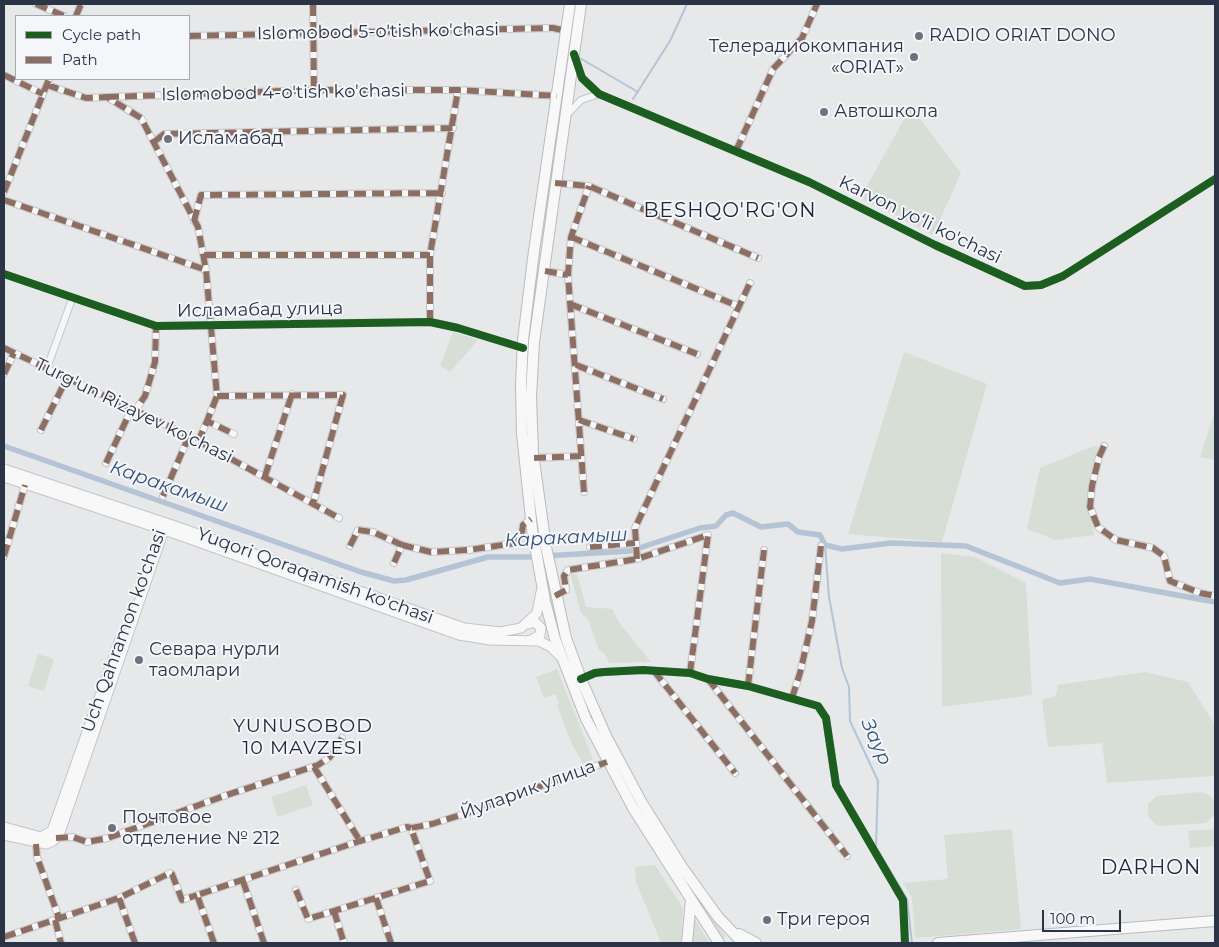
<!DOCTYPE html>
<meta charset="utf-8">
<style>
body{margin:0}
#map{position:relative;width:1219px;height:947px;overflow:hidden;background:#e6e8ea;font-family:Montserrat,sans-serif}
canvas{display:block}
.frame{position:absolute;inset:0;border:5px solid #2b3445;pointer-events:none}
.legend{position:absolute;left:15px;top:15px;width:175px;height:65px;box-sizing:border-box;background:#f4f6f9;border:1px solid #a4a8b1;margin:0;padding:6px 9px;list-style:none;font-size:15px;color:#2b3445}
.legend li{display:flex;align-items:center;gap:10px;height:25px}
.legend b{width:25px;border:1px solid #a4a8b1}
.scale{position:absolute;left:1042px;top:910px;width:79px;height:22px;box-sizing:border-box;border:2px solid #2b3445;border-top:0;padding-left:6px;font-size:15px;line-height:18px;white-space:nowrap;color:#2b3445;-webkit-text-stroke:4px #f4f6f9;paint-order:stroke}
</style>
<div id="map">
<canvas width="1219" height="947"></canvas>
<div class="frame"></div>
<ul class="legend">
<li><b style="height:6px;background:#1b5e20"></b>Cycle path</li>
<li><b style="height:6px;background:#8d6e63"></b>Path</li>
</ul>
<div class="scale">100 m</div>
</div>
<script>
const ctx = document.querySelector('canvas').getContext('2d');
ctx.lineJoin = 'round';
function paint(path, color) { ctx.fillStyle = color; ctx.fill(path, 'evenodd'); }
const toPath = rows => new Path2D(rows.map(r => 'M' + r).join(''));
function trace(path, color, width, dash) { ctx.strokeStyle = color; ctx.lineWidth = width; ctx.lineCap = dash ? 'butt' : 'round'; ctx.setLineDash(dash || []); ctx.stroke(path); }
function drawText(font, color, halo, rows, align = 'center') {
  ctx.font = font + ' Montserrat,sans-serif'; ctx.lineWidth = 4; ctx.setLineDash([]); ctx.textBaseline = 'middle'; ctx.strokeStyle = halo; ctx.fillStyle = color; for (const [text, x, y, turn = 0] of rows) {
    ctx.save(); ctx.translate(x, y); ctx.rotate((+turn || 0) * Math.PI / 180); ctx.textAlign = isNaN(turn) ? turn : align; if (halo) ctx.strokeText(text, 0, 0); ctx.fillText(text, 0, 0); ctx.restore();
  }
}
paint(toPath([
 [575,4,579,4,559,138,556,137],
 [911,107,961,173,933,235,860,198],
 [554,148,557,148,544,243,541,243],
 [537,263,540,263,530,461,533,490,540,546,552,602,559,629,590,710,587,711,565,659,549,603,530,489,525,403,526,375],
 [453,332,478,340,450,372,440,366],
 [904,352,987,384,942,542,848,534],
 [1213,417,1215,418,1215,460,1200,457],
 [1093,446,1100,447,1093,463,1087,494,1094,535,1056,540,1027,529,1040,468],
 [941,553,975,557,1026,583,1032,695,942,707],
 [570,574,577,574,586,607,612,609,620,624,651,662,609,663,605,654,599,650,588,619,581,613],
 [38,654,54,659,44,691,28,686],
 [557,669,593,759,583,764,571,742,557,705,559,703,555,694,544,698,536,677],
 [1145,672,1188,682,1215,725,1215,776,1107,783,1102,743,1048,747,1042,700,1056,696,1058,685],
 [595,722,666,848,726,937,724,939,644,820,592,723],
 [306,785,313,805,278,817,271,797],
 [1201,792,1212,797,1215,803,1215,814,1206,823,1162,826,1156,825,1148,816,1148,804,1157,796],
 [1012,829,1021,929,915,938,912,898,903,883,948,879,944,835],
 [1215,829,1215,846,1190,848,1188,831],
 [655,865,683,908,681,943,661,943,636,882,635,867],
 [694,917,709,943,691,943]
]), '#d6ded6');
trace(toPath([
 [578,57,638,92],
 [633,99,670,41,687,4],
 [825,545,829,597,842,668,849,687,850,721,878,781,876,848],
 [879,852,907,899,912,943]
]), '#b4c4d5', 2);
trace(toPath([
 [4,446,361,572,394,581,406,580,488,557,526,557,630,551,700,528,716,526,726,515,733,513,761,527,788,524,798,532,820,535,825,545,842,549,891,543,966,546,1060,583,1090,579,1215,602]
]), '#b4c4d5', 5.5);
const minor = toPath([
 [36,4,64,16],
 [313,4,314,90],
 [76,16,81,4],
 [189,36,553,28,566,31],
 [575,60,582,78,599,94,809,182,935,245,1025,286,1041,285,1063,276,1215,179],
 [4,75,43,94],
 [47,85,86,98,107,97,141,118,198,227,206,270,217,396,207,421],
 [107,97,314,90,458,90,557,96],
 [567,115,581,100,599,94],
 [155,141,164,134,453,128],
 [736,151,773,69,802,38,817,4],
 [555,183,589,186,758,258],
 [4,192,49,79],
 [4,200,206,270],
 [194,221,201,195,442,193],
 [571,237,738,306],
 [204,255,430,255],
 [545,271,568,275],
 [4,274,156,326,430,322,458,328,523,348],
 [570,304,697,354],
 [430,322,430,255,458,90],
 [4,348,189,436,339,518],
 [576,365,663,399],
 [47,368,72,299],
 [4,374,14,353],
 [217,396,343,395,313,504],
 [579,420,634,439],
 [41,430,67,378],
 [198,442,207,421,234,434],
 [1104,446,1099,457,1092,486,1090,507,1098,527,1116,540,1153,548,1164,556,1170,581,1200,593,1215,596],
 [534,458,581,456],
 [106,463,131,410,137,408,145,396,155,362,156,326],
 [265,476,292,394],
 [584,492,568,275,571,237,589,186],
 [163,496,189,436],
 [402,545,431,552,469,550,515,543,521,538,523,525,531,519],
 [350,546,358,530,373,532,402,545,394,563],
 [590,547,635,543],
 [4,556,25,485],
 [637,559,635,528,750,283],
 [555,596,566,590,564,576,568,570,637,559,708,535,690,673],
 [654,671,735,773],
 [581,679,595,673,604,672,643,670,690,673,708,679,748,686,818,706,826,718,836,785,903,900,905,943],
 [708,679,847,856],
 [748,686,764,550],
 [792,698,800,673,812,621,821,546],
 [314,767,360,841],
 [56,838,73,837,87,842,108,838,224,796,318,765,330,757,342,738],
 [36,844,37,857,59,918],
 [243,881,264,943],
 [296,890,308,919,430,881,411,828,432,824,470,812,607,762],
 [119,898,135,943],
 [376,898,391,943],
 [334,911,344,943],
 [55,920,61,943],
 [4,937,119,898,170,873,172,874,182,900,197,895],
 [214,943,197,895,360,841,407,827,411,828]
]);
const major = toPath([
 [4,469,178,527,464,628,501,632,521,628,537,613,541,592],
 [4,477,176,534,459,635,490,640,539,641,551,647,561,657],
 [528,624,535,622,541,628,540,635,531,640],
 [4,827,41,837,52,831,120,639],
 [4,835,46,844,53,841,60,832,164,530,164,525]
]);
const highway = toPath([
 [570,4,534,251,523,340,521,385,522,433,532,529,545,601,555,639,586,719,633,808,719,943],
 [581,4,534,342,531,397,533,453,546,547,566,638,581,679,606,736,642,803,682,867,718,917,743,943],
 [739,934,756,943],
 [687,943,691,899],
 [938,943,1215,921]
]);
trace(minor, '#c4c6c8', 8);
trace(major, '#c2c5c8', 11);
trace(highway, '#b8bbbf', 12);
trace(minor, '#f5f6f7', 6);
trace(major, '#f8f8f8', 9);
trace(highway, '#f8f8f8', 10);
trace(toPath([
 [36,4,64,16],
 [313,4,314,90],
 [76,16,81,4],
 [189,36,553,28,566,31],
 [4,75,43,94],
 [47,85,86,98,107,97,141,118,198,227,206,270,217,396,207,421],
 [107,97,314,90,458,90,557,96],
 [155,141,164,134,453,128],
 [736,151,773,69,802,38,817,4],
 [555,183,589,186,758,258],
 [4,192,49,79],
 [4,200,206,270],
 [194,221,201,195,442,193],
 [571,237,738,306],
 [204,255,430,255],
 [545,271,568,275],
 [570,304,697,354],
 [430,322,430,255,458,90],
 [4,348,189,436,339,518],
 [576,365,663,399],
 [4,374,14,353],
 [217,396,343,395,313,504],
 [579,420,634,439],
 [41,430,67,378],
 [198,442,207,421,234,434],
 [1104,446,1099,457,1092,486,1090,507,1098,527,1116,540,1153,548,1164,556,1170,581,1200,593,1215,596],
 [534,458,581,456],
 [106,463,131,410,137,408,145,396,155,362,156,326],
 [265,476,292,394],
 [584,492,568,275,571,237,589,186],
 [163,496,189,436],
 [402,545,431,552,469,550,515,543,521,538,523,525,531,519],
 [350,546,358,530,373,532,402,545,394,563],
 [590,547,635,543],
 [4,556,25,485],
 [637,559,635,528,750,283],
 [555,596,566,590,564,576,568,570,637,559,708,535,690,673],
 [654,671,735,773],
 [708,679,847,856],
 [748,686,764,550],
 [792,698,800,673,812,621,821,546],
 [314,767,360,841],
 [56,838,73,837,87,842,108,838,224,796,318,765,330,757,342,738],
 [36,844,37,857,59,918],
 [243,881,264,943],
 [296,890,308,919,430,881,411,828,432,824,470,812,607,762],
 [119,898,135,943],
 [376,898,391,943],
 [334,911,344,943],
 [55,920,61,943],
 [4,937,119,898,170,873,172,874,182,900,197,895],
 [214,943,197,895,360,841,407,827,411,828]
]), '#8d6e63', 6, [12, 6]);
trace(toPath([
 [574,54,582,78,599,94,809,182,935,245,1025,286,1041,285,1063,276,1215,179],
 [4,274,156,326,430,322,458,328,523,348],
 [581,679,595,673,604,672,643,670,690,673,708,679,748,686,818,706,826,718,836,785,903,900,905,943]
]), '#1b5e20', 8);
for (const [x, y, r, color] of [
 [919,36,5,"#6c737f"],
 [914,57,5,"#6c737f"],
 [824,112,5,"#6c737f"],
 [168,139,5,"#6c737f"],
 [139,660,5,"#6c737f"],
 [112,828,5,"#6c737f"],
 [767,920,5,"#6c737f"]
]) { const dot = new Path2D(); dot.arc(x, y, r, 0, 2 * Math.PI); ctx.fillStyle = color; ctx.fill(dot); trace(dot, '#f4f6f9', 2); }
drawText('18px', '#2b3445', '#f4f6f9', [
 ["Islomobod 5-o'tish ko'chasi",378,32,-1],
 ["Islomobod 4-o'tish ko'chasi",283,93,-1],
 ["Karvon yo‘li ko'chasi",920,220,26],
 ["Исламабад улица",260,310,-1],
 ["Turg'un Rizayev ko'chasi",134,411,26],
 ["Yuqori Qoraqamish ko'chasi",315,576,20],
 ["Uch Qahramon ko'chasi",124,631,-70],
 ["Йуларик улица",528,790,-20]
]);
drawText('18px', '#2b3445', '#f4f6f9', [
 ["RADIO ORIAT DONO",929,36],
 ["Телерадиокомпания",904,47,"right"],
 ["«ORIAT»",904,68,"right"],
 ["Автошкола",834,112],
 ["Исламабад",178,139],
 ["Севара нурли",149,650],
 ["таомлари",149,671],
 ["Почтовое",122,818],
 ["отделение № 212",122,839],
 ["Три героя",777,920]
], 'left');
drawText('italic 19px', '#34527a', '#f4f6f9', [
 ["Каракамыш",169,487,19],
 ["Каракамыш",566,538,-3],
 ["Заур",876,742,66]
]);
ctx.letterSpacing = '1px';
drawText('19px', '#1d2536', '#f4f6f9', [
 ["YUNUSOBOD",303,726],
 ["10 MAVZESI",303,748]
]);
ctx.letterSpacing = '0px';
ctx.letterSpacing = '1px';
drawText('20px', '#1d2536', '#f4f6f9', [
 ["BESHQO'RG'ON",730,211],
 ["DARHON",1151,868]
]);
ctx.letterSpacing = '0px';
</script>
